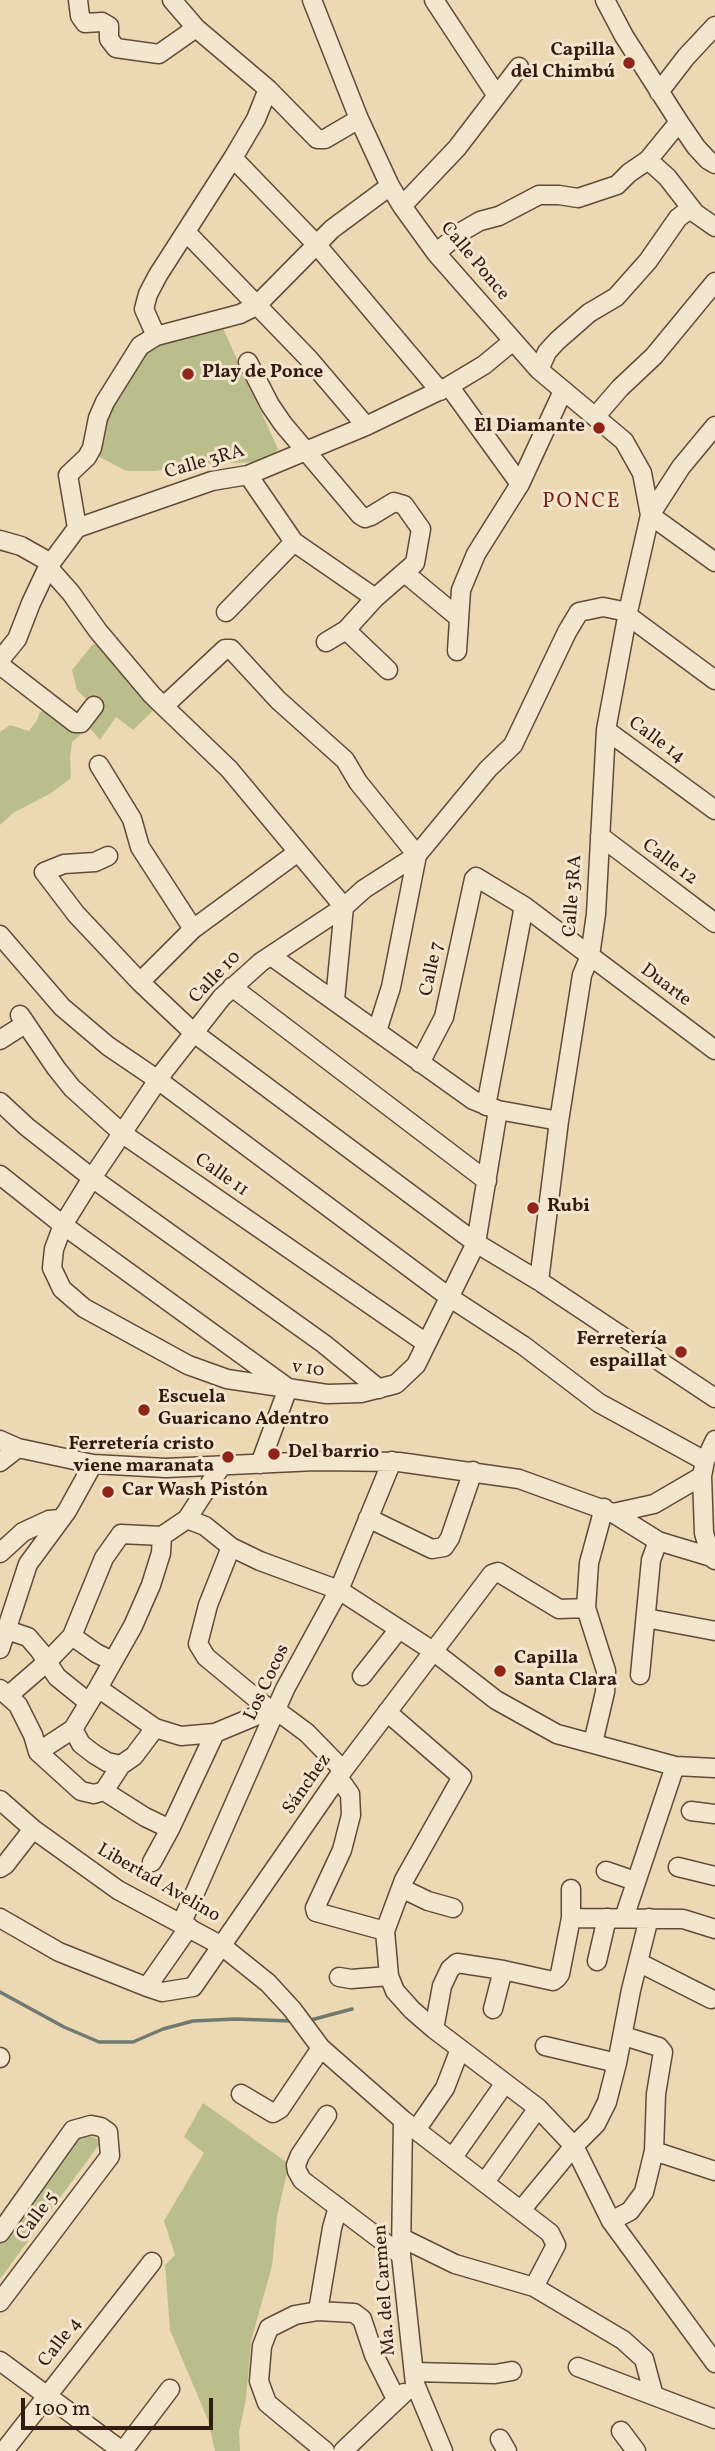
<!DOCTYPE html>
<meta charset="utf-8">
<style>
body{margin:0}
#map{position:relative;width:715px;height:2451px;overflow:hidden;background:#ecd8b3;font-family:Vollkorn,serif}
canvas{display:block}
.scale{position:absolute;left:21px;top:2398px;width:192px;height:32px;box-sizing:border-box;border:4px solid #341b12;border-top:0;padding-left:9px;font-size:21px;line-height:24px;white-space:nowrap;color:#341b12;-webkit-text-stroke:5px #f3e6ce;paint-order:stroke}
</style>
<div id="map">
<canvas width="715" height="2451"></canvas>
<div class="scale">100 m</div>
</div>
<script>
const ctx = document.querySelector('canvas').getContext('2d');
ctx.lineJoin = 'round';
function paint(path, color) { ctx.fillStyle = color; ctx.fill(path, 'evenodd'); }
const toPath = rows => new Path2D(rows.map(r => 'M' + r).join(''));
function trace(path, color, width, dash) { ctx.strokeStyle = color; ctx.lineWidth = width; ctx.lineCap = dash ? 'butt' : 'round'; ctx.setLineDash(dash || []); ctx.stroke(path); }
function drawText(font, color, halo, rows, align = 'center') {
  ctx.font = font + ' Vollkorn,serif'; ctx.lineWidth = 6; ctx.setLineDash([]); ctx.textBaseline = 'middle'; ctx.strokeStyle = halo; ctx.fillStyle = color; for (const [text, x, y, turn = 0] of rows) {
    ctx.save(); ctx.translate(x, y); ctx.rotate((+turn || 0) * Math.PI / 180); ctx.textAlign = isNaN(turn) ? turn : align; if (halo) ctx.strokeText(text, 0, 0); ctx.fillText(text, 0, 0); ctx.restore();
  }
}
paint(toPath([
 [222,326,278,449,271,458,258,462,205,464,154,471,126,471,98,456,112,404,152,344],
 [93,644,105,647,158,706,133,730,116,717,100,740,89,727,72,742,70,757,71,778,51,793,13,813,0,825,0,732,10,725,29,731,37,720,40,712,52,708,75,720,88,701,77,690,72,670],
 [203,2103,289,2164,277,2216,272,2266,251,2341,246,2399,239,2432,240,2451,215,2451,208,2420,170,2330,165,2265,175,2255,164,2221,204,2153,184,2137],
 [83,2133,109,2144,101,2142,0,2279,0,2243]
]), '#b9be8b');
trace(toPath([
 [0,1992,64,2027,99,2042,133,2042,163,2029,193,2021,235,2019,292,2021],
 [307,2021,352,2009]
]), '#717a71', 3.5);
const minor = toPath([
 [78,0,80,16,85,23,102,22,109,26,109,39,116,48,159,54,196,28],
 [172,0,196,28,268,89,317,139,325,139,359,119],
 [312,0,359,119,390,186,402,206,436,253,539,370,624,441,642,473,650,515],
 [434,0,497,96],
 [605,0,624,36,679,122,696,147,708,160,715,164],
 [659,92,686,57,715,26],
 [233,158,316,244,440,391],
 [648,160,667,177,695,213,715,227],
 [402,206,457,148,519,67],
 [186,232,309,359,366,426],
 [436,253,461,232,480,221,499,216,539,195,559,195,578,198,617,185,629,173,648,160,679,122],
 [156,336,144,309,148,294,158,275,233,158,256,119,268,89],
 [539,370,547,352,557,341,589,313,616,297,648,261,678,218,691,208],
 [449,386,520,484],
 [595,417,620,388,654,356,715,282],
 [248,475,294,542,375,598,415,563,421,529,404,505,394,502,371,516,365,518,360,515,283,424,270,405,248,362],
 [650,515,715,562],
 [77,528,68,475,87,457,92,448,98,418,105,402,140,346,156,336,240,314,256,306,332,229,390,186],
 [0,540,21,546,51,563],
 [48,567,71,593,98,631,152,695,229,769,344,907,335,1000],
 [406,574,459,618],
 [226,612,294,542],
 [627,615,715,680],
 [346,630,388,670],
 [326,642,346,630,375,598],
 [457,651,461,590,476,554,520,484,563,391],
 [0,660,17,639,31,603,48,567,77,528,212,481,248,475,366,426,449,386,484,365,513,341],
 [0,665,75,723,81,723,94,706],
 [164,706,225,649,231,649,278,700,345,760,358,782,417,855],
 [606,730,715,810],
 [99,765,132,819,140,847,193,929],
 [600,836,715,923],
 [417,855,364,889,344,907,261,962,222,997,164,1071,92,1178,63,1225,54,1249,52,1268,62,1289,84,1308,188,1365,227,1379,327,1394,361,1393,396,1384,416,1365,476,1243,498,1110],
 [108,856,95,862,64,864,44,872,76,914,140,982,194,1033,476,1243,539,1281,715,1398],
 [0,935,62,1007,108,1046,158,1080,449,1297,524,1346,599,1403,705,1461],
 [271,956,473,1100,498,1110,559,1121],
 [140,982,193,929,298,852],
 [232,987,487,1181],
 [20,1015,56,1068,72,1088,123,1134,426,1343],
 [377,1031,391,987,417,855,488,769,513,745,567,632,579,612,603,607,628,612],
 [0,1040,25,1024],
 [420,1063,444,1017,474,879,476,877,524,906,715,1050],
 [0,1102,27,1127,92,1178,324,1344,379,1389],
 [486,1106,524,906],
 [0,1175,63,1225,288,1388,260,1464],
 [539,1281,559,1121,582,975,590,956,596,914,606,730,628,612,650,515,681,467,715,426],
 [0,1440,18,1448,93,1464,166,1468,316,1461,399,1462,519,1479,613,1513,654,1504,702,1476],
 [715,1440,705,1461,702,1476,704,1533,711,1557,715,1560],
 [0,1462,18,1448],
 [613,1513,658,1541],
 [368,1518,432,1549,444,1547,450,1538,473,1471],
 [187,1519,222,1465],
 [231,1547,208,1605,198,1644,206,1657,270,1710],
 [0,1553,23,1532,49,1520,60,1519],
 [646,1618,715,1631],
 [7,1630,28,1637,40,1651,57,1677,88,1702],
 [72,1636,96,1653,112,1661],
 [0,1649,28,1564,67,1511,93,1464],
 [640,1675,651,1560,658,1541,711,1557],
 [362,1676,399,1629],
 [98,1688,155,1728,181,1736,215,1733,270,1710,276,1710,307,1733,343,1770],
 [0,1689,18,1705,33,1735,38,1752,81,1791,94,1794,104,1791,121,1765,134,1756,155,1728],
 [9,1695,47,1662,72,1636,104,1558,121,1534,162,1536,187,1519,205,1526,231,1547,260,1561,339,1590,433,1651,496,1700,557,1734,675,1766,715,1768],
 [387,1712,462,1777,404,1880,385,1931,389,1976,395,1991,412,2010,434,2029,538,2108,574,2146,611,2221,715,2363],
 [73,1729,81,1744,94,1754,107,1762,121,1765],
 [593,1743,605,1692,606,1671,586,1608,589,1563,604,1508],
 [38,1752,73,1729,98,1688,133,1626,151,1585,161,1553,162,1536],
 [338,1777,350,1794,351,1815,342,1850,315,1908,316,1912,385,1931],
 [104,1791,145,1817,170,1829,215,1733],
 [0,1800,33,1829,118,1890,222,1946,268,1983,292,2009,321,2048,403,2120,550,2233,556,2245,534,2287],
 [691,1811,715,1814],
 [152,1862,170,1829],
 [678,1867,715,1876],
 [0,1868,5,1865,33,1829],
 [606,1871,635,1881],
 [401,1888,428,1901,453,1908],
 [571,1889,571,1918,683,1919,715,1929],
 [0,1918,59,1952,147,1987,162,1992,193,1987,338,1777,492,1574,498,1572,559,1609,586,1608],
 [624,1918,675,1766],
 [182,1922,285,1689,339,1590,392,1461],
 [597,1961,607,1918],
 [638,1962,711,1999],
 [339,1977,351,1979,389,1976],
 [147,1987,189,1927],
 [493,2009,503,1970],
 [434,2029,442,1986,450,1969,457,1963,503,1970,553,1981,557,1978,560,1974,571,1918],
 [545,2046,617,2063,631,1990,649,1918],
 [0,2057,0,2058],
 [241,2094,273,2113,280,2109,321,2048],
 [327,2115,300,2155,296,2165,297,2171,302,2180,401,2255],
 [403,2120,401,2255,415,2384,443,2451],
 [416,2130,445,2088,460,2049],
 [654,2151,715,2171],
 [453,2157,505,2083],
 [485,2182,538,2108],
 [522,2209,574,2146,596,2124,607,2102,617,2063],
 [611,2221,630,2211,644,2192,654,2151,656,2094,663,2052,659,2047,624,2036],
 [0,2233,73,2130,91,2125,101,2127,108,2132,110,2156,0,2302],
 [402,2238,455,2264,534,2287,623,2340,644,2359,654,2396],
 [318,2311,332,2228,338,2207],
 [0,2361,122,2451],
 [578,2367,715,2419],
 [414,2372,495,2374,512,2371],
 [621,2431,636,2451],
 [500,2439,507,2451],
 [4,2451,152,2262],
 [123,2451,170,2389],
 [325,2451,267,2403,259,2381,262,2346,269,2328,295,2315,318,2311,354,2313,362,2319,374,2355,396,2399],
 [343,2451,404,2393]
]);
trace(minor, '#624a3a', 21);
trace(minor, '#f3e6ce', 18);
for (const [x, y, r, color] of [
 [629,63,7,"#8f2418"],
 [188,374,7,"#8f2418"],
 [599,428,7,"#8f2418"],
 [533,1208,7,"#8f2418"],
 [681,1352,7,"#8f2418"],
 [144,1410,7,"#8f2418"],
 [274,1454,7,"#8f2418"],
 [228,1457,7,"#8f2418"],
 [108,1492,7,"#8f2418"],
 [500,1671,7,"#8f2418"]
]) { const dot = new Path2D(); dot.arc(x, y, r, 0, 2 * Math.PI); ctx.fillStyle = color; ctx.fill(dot); trace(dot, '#f3e6ce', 2.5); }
drawText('bold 19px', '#341b12', '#f3e6ce', [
 ["Capilla",615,52,"right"],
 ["del Chimbú",615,74,"right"],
 ["Play de Ponce",202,374],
 ["El Diamante",585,428,"right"],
 ["Rubi",547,1208],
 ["Ferretería",667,1341,"right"],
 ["espaillat",667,1363,"right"],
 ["Escuela",158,1399],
 ["Guaricano Adentro",158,1421],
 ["Ferretería cristo",214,1446,"right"],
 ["viene maranata",214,1468,"right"],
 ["Del barrio",288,1454],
 ["Car Wash Pistón",122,1492],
 ["Capilla",514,1660],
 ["Santa Clara",514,1682]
], 'left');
drawText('19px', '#341b12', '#f3e6ce', [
 ["Calle Ponce",474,262,50],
 ["Calle 3RA",205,463,-16],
 ["Calle 14",656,741,36],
 ["Calle 12",669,863,37],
 ["Calle 3RA",574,896,-86],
 ["Calle 7",433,969,-78],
 ["Calle 10",216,978,-46],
 ["Duarte",665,986,37],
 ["Calle 11",221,1176,35],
 ["v 10",308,1370,8],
 ["Los Cocos",268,1683,-65],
 ["Sánchez",308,1785,-55],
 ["Libertad Avelino",158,1884,30],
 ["Calle 5",38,2217,-53],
 ["Ma. del Carmen",386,2290,-94],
 ["Calle 4",61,2343,-52]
]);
ctx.letterSpacing = '2px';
drawText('21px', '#7a1f14', '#f3e6ce', [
 ["PONCE",582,503]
]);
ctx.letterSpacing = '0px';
</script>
